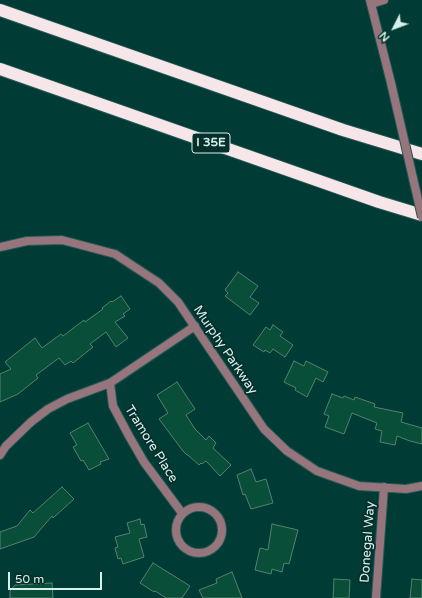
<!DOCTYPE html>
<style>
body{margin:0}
#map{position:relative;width:422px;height:598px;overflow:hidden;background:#013b36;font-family:"Varela Round",sans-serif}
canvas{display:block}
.north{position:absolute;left:374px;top:8px;width:40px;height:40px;-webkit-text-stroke:3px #062f2b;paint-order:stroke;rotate:228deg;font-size:11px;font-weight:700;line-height:16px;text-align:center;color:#d6f0ec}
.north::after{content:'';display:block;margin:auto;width:14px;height:18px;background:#d6f0ec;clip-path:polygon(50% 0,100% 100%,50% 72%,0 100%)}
.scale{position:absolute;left:8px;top:572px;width:94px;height:18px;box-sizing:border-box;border:2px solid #d6f0ec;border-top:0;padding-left:5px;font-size:12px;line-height:14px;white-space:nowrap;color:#d6f0ec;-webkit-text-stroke:3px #062f2b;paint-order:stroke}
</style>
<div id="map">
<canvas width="422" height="598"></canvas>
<div class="north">N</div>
<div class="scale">50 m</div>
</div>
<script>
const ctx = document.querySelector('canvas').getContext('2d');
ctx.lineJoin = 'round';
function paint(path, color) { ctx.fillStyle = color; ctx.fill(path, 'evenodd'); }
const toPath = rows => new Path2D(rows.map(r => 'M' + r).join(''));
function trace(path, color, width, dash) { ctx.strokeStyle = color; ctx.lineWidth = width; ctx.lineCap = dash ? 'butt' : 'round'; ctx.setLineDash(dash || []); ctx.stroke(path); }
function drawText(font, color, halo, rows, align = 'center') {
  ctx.font = font + ' "Varela Round",sans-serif'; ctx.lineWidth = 3.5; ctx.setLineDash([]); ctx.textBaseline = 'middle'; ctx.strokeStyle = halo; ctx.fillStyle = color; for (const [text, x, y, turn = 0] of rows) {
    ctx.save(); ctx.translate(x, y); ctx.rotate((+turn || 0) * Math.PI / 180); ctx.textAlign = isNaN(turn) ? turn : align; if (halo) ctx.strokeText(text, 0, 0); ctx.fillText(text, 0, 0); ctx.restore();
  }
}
const building = toPath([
 [238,272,258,286,250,297,259,303,250,315,225,296,228,293,225,290,238,272],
 [121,296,130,309,123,314,125,316,115,322,128,338,116,347,106,332,90,344,93,347,73,363,71,361,65,365,59,358,36,375,38,378,18,394,0,402,0,374,11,369,5,362,35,338,42,348,61,334,63,336,84,320,85,322,103,309,102,308,111,301,112,302,121,296],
 [273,325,283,332,280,336,293,345,285,357,273,349,270,353,265,350,264,352,253,345,266,327,270,330,273,325],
 [294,361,304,366,306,361,328,372,323,382,316,378,307,397,295,390,296,388,284,382,294,361],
 [177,382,195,409,186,415,195,429,206,440,209,436,216,443,213,448,231,465,220,476,206,461,202,464,201,463,199,465,188,455,187,455,183,451,159,419,168,413,157,395,177,382],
 [332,394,343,398,344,396,354,400,355,397,375,404,374,407,403,413,401,422,422,428,422,444,410,441,397,436,395,445,380,442,382,431,375,429,377,423,352,413,344,434,325,427,329,416,324,414,332,394],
 [88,423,109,459,100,462,101,464,89,470,83,460,81,461,73,447,77,445,70,433,88,423],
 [251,469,256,482,266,479,273,503,251,509,245,494,243,495,237,475,251,469],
 [62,487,74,499,53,518,52,516,34,537,0,549,0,532,17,526,30,510,33,513,62,487],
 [140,519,141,525,144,524,147,537,139,539,144,557,123,564,121,558,118,559,115,548,118,547,115,537,130,533,127,523,140,519],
 [272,524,298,530,289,564,284,563,282,572,272,569,271,574,255,570,260,548,268,550,272,524],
 [153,563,190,586,182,598,166,598,155,591,154,592,140,583,153,563],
 [232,572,242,598,203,598,199,590,217,583,216,579,232,572],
 [334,579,350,580,349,598,333,598,334,579],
 [412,579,422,580,422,598,410,598,412,579],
 [52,583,53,598,10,598,10,591,15,585,52,583]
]);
paint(building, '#084e38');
trace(building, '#57816e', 1);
const minor = toPath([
 [371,4,384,0],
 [0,247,27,241,62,240,115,254,159,283,178,302,264,429,287,451,317,471,359,486,406,489,422,486],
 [110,383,113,406,129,436,144,462,182,513],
 [0,455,6,446,31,422,48,409,67,399,110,383,195,326],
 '176 530a23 23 0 1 1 46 0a23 23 0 1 1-46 0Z',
 [376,598,384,487]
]);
const tertiary = toPath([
 [370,0,391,83]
]);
const motorway = toPath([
 [0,10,343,130,422,154],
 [0,69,379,202,422,215]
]);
trace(minor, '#235853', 10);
trace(tertiary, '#235853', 10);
trace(motorway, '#235853', 14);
trace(minor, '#96757c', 8);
trace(tertiary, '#96757c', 8);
trace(motorway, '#f7e6e9', 12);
const tertiaryBridge = toPath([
 [391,83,422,217]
]);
trace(tertiaryBridge, '#235853', 10, []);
trace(tertiaryBridge, '#96757c', 8);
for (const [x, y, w] of [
 [211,143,38]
]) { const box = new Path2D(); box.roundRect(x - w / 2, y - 10, w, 20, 3); ctx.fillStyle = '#062f2b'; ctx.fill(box); trace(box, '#d6f0ec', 1); }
drawText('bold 12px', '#d6f0ec', null, [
 ["I 35E",211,143]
]);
drawText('13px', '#d6f0ec', '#062f2b', [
 ["Murphy Parkway",225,350,56],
 ["Tramore Place",151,444,58],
 ["Donegal Way",368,542,-86]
]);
</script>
